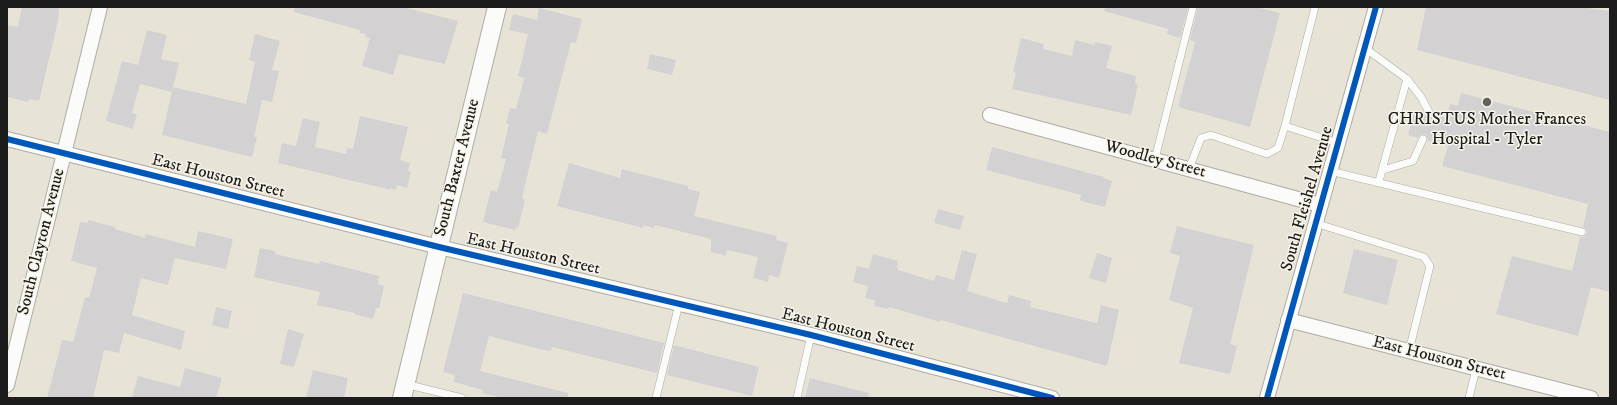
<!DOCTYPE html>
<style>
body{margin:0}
#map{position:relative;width:1617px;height:405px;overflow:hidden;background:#e7e4d7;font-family:"IM FELL DW Pica",serif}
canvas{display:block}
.frame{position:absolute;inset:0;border:8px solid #1c1c1c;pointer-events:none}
</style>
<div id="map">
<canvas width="1617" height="405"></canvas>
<div class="frame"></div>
</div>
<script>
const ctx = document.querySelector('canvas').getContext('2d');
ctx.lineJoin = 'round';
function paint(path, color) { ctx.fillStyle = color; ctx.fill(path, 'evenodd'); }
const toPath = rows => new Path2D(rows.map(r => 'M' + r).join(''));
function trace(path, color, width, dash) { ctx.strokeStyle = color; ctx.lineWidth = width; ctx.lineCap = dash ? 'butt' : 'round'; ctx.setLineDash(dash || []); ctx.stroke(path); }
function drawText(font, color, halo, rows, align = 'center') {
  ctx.font = font + ' "IM FELL DW Pica",serif'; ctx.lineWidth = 3; ctx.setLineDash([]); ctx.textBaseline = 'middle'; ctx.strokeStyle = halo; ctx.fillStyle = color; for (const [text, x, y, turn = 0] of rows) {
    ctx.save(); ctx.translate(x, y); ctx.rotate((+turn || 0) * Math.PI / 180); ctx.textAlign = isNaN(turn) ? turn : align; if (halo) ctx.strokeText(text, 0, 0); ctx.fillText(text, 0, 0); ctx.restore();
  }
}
paint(toPath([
 [22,7,59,7,58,21,39,101,29,99,28,102,7,97,7,25,18,27],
 [295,7,402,7,458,21,445,64,399,54,393,75,362,66,370,38,365,37,366,34,359,33,360,30,294,12],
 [1105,7,1188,7,1180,38,1167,34,1168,29,1104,11],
 [1198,7,1256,7,1280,13,1250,127,1178,107,1195,42,1190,40],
 [1426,7,1579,7,1610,11,1610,100,1417,50],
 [539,8,582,19,576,43,571,42,547,134,538,131,522,198,525,200,518,228,516,227,515,230,483,222,491,190,497,192,506,159,501,158,509,124,506,123,510,108,516,109,524,78,518,76,528,34,509,30,513,14,537,20],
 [147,30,167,35,161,59,179,63,172,92,140,84,132,113,137,114,133,129,106,121,122,61,138,65],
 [255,34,280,41,272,70,279,71,272,102,262,100,254,137,257,137,252,157,162,135,173,87,246,104,255,62,249,60],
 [1021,38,1044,44,1043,49,1072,56,1075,40,1095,45,1095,42,1112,46,1106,68,1136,76,1135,84,1138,85,1131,115,1012,89,1016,73,1013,72],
 [650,54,676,60,672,75,647,69],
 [1461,93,1610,132,1610,292,1591,287,1578,336,1496,314,1512,256,1572,271,1580,237,1584,237,1587,234,1587,230,1583,227,1588,204,1442,166,1448,146,1428,141,1427,136,1425,134,1420,135,1418,138,1408,135,1415,110,1423,112,1429,119,1435,115,1447,118,1450,104,1458,106],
 [360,116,408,127,400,160,410,163,408,171,411,172,407,188,397,185,396,190,391,188,391,190,278,163,282,143,296,146,303,118,320,122,315,147,346,154,347,148,353,149],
 [992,147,1104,177,1103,178,1112,181,1105,207,1081,201,1080,199,1081,195,986,170],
 [569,163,620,178,622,169,688,186,688,189,700,192,694,216,777,236,776,240,788,243,779,278,769,275,768,282,753,278,758,257,727,250,726,256,711,252,711,239,655,225,654,228,643,225,643,228,557,206],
 [938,209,964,216,960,230,934,223],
 [88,220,115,227,115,229,145,238,146,234,195,247,198,231,233,239,226,269,175,258,168,285,141,278,132,315,185,331,181,350,124,333,119,353,104,350,93,398,47,398,62,340,73,342,85,297,89,298,97,268,71,261,80,222,88,223],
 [1177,226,1254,245,1230,344,1237,346,1230,374,1179,363,1193,308,1169,300,1180,256,1170,253],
 [260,248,275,251,275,254,319,264,320,261,379,276,378,284,384,286,379,308,376,308,373,319,354,314,355,313,317,305,320,292,254,277],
 [1354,249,1398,260,1387,305,1343,293],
 [962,250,977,254,967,291,1007,303,1009,295,1031,301,1030,307,1097,323,1101,305,1119,310,1107,366,940,320,940,322,889,307,888,309,874,306,875,300,865,298,868,286,853,282,857,266,869,269,873,254,898,261,897,267,898,270,934,281,936,275,954,280],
 [1097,253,1112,258,1106,283,1089,278],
 [463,293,664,343,657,373,552,347,551,351,539,349,489,336,480,371,568,393,568,398,503,398,482,393,483,390,454,382,455,375,443,372],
 [216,307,232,311,228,329,212,325],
 [288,329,304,334,294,367,280,364],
 [674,345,759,367,752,396,667,375],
 [185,368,222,378,216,398,132,398,138,376,180,387],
 [313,370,348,378,344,398,306,398],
 [810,378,869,393,868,398,805,398]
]), '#d4d1d3');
const service = toPath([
 [1315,7,1285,126,1338,143],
 [1365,48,1407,79,1421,97,1430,114],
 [1155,159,1193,7],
 [1189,169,1201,138,1211,135,1267,154,1278,148,1285,126],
 [1383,170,1413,161,1423,139],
 [1330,171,1582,232],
 [1379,181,1407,79],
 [1315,223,1424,257,1430,266,1409,351],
 [405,384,462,398],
 [656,398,679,304],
 [797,398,811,335],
 [1469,398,1476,369]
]);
const minor = toPath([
 [990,115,1320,205],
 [7,139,439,247,811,335,1052,398],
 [1288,320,1591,398],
 [7,385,100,7],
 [1267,398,1376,7]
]);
const tertiary = toPath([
 [402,398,497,7]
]);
trace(service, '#aeaca4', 8);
trace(minor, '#aeaca4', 16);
trace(tertiary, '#aeaca4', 20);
trace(service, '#fbfbf9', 7);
trace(minor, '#fbfbf9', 14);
trace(tertiary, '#fbfbf9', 18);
trace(toPath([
 [7,139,439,247,811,335,1052,398],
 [1267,398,1376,7]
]), '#0057b8', 6);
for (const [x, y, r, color] of [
 [1487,102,5,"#63625d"]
]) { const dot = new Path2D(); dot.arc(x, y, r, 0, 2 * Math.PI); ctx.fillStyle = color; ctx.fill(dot); trace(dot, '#f7f3e8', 1.5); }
drawText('17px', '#1c1c1c', '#f7f3e8', [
 ["CHRISTUS Mother Frances",1487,120],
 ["Hospital - Tyler",1487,140]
]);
drawText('17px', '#1c1c1c', '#f7f3e8', [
 ["Woodley Street",1155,160,15],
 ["South Baxter Avenue",458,168,-76],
 ["East Houston Street",218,177,14],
 ["South Fleishel Avenue",1308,199,-74],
 ["South Clayton Avenue",42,242,-76],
 ["East Houston Street",533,255,13],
 ["East Houston Street",848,331,14],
 ["East Houston Street",1439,359,14]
]);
</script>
